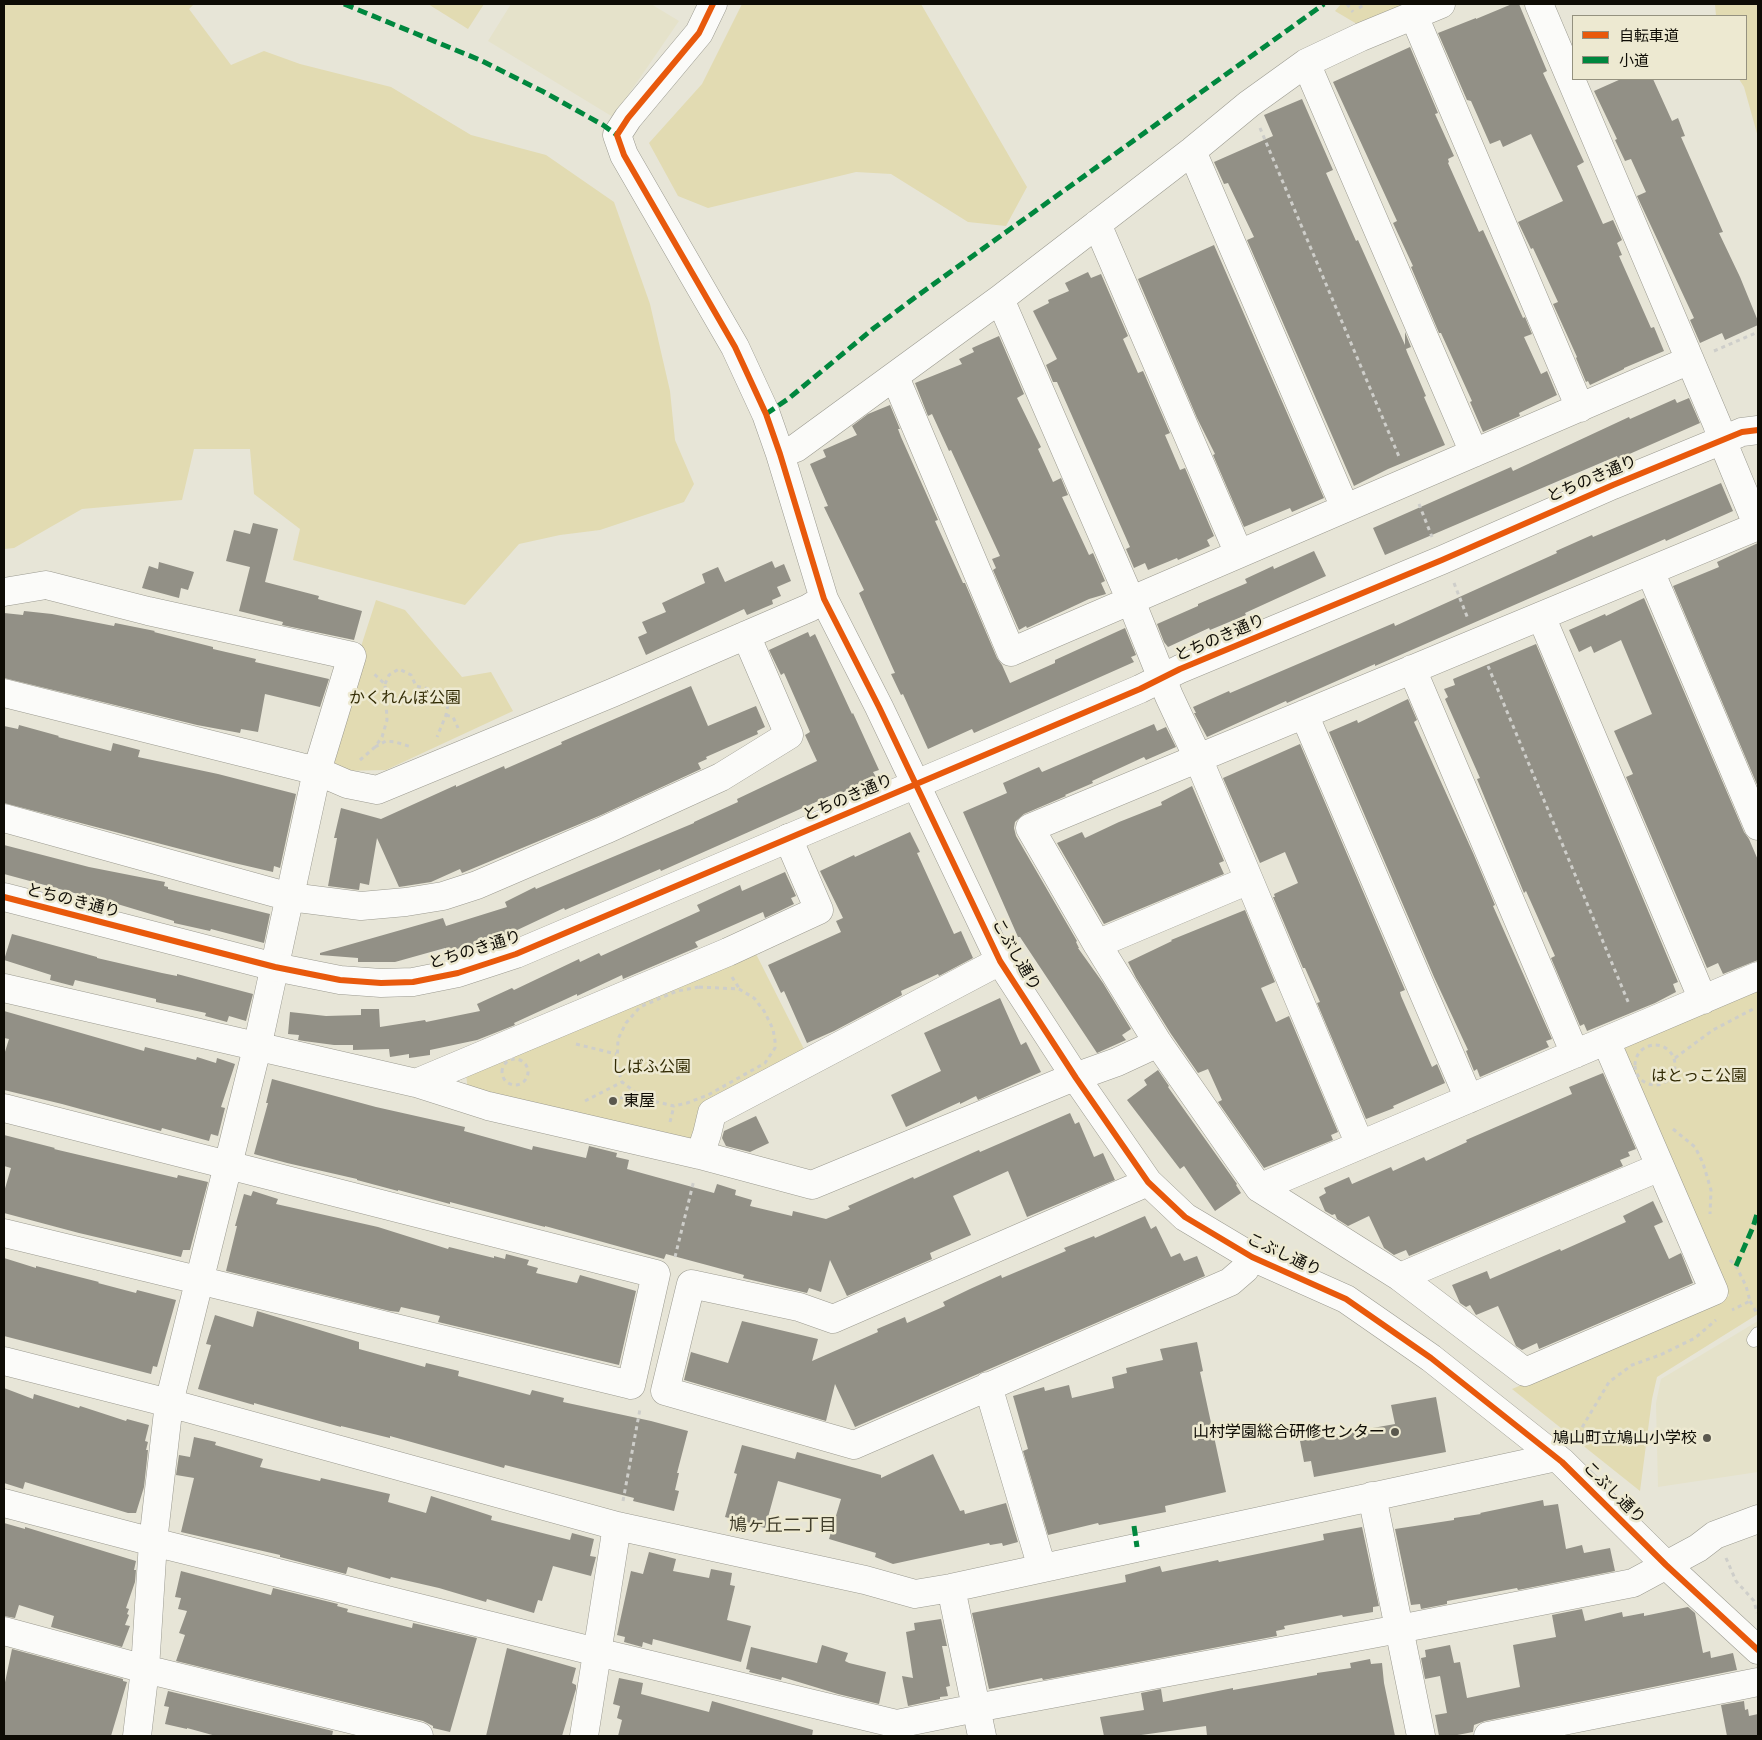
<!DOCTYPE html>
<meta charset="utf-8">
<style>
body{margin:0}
#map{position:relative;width:1762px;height:1740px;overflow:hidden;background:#e7e5d7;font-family:Rubik,"Noto Sans JP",sans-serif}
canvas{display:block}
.frame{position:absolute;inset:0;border:5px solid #0e0c05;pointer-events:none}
.legend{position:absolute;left:1572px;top:15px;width:175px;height:65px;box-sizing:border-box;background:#ede9d1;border:1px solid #94917f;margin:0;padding:6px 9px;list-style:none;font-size:15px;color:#0e0c05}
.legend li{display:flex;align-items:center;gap:10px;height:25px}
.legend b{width:25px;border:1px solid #94917f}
</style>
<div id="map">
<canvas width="1762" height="1740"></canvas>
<div class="frame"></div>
<ul class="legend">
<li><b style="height:6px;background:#e8590c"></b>自転車道</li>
<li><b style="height:6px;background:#00873e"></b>小道</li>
</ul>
</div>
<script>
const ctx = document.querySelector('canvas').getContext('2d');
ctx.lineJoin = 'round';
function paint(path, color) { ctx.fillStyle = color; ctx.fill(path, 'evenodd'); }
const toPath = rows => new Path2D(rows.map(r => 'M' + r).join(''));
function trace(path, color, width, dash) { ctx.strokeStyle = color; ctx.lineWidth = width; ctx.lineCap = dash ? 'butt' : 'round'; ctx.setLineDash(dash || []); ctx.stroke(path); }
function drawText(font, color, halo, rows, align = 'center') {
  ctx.font = font + ' Rubik,"Noto Sans JP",sans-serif'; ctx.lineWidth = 5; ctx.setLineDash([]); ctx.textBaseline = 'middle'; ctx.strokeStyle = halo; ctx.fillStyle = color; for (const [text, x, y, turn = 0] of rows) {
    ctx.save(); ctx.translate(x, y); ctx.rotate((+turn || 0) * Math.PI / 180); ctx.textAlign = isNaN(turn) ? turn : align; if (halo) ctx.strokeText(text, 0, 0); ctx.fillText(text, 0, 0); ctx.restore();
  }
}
paint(toPath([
 [511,4,651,4,679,21,613,117,488,41],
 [1758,1321,1758,1472,1658,1487,1656,1403,1661,1379]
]), '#e5e2ca');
paint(toPath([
 [4,4,194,4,189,9,231,65,264,51,300,64,391,87,471,135,546,155,614,202,650,304,670,391,675,440,694,484,684,502,600,530,560,535,519,544,465,605,293,560,300,529,254,494,250,449,194,449,182,500,82,509,14,548,4,549],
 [428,4,484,4,468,29],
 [742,4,921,4,1027,187,1006,226,968,222,891,174,856,172,708,208,678,196,649,143,702,84],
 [1341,4,1417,4,1362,27,1335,11],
 [1715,4,1758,4,1758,137,1744,87,1739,79,1746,79,1746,16,1716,16],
 [376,600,405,610,462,677,491,672,513,711,386,770,341,771,327,752],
 [755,952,806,1053,684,1143,468,1091,466,1074],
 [1758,986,1758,1314,1657,1377,1652,1399,1640,1491,1512,1389,1729,1296,1622,1052,1625,1044]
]), '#e2dbb2');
paint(toPath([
 [1512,4,1519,4,1547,71,1543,73,1584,162,1577,166,1603,224,1613,220,1622,240,1617,243,1622,255,1619,256,1651,328,1654,327,1664,351,1624,368,1624,369,1590,385,1588,381,1586,382,1576,358,1577,357,1553,304,1558,302,1533,248,1531,249,1518,222,1563,201,1531,134,1503,147,1500,140,1490,144,1471,101,1467,100,1438,33,1476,18,1476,19],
 [1410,47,1438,113,1435,114,1454,156,1448,159,1449,162,1448,163,1479,232,1483,230,1523,318,1525,317,1532,334,1524,337,1541,374,1547,371,1557,395,1519,413,1520,416,1483,432,1470,402,1472,401,1441,333,1439,333,1411,267,1413,266,1393,223,1397,221,1333,82],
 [1621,79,1653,79,1672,121,1678,118,1685,136,1681,137,1723,232,1719,233,1740,277,1758,321,1758,325,1725,340,1722,333,1700,343,1690,320,1694,318,1637,196,1646,192,1631,159,1625,161,1615,140,1617,139,1594,91],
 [1302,99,1333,170,1326,173,1356,241,1358,240,1405,345,1405,332,1411,347,1406,349,1407,352,1426,396,1424,397,1445,445,1388,469,1354,486,1247,240,1254,237,1228,183,1224,184,1214,162,1273,136,1264,115],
 [1214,245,1324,498,1292,512,1290,508,1244,527,1213,455,1215,454,1197,418,1138,279],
 [1088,272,1091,278,1101,274,1128,336,1123,339,1138,373,1143,371,1170,433,1165,435,1180,470,1185,468,1214,536,1207,540,1210,546,1178,560,1177,558,1148,570,1145,563,1134,568,1126,549,1130,547,1057,382,1053,382,1046,365,1057,359,1033,311,1049,303,1048,300,1069,291,1065,283],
 [999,336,1024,394,1017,398,1041,447,1038,449,1053,482,1061,478,1068,495,1062,497,1089,555,1093,553,1105,581,1101,583,1106,594,1089,599,1027,628,1026,626,1019,630,993,570,996,568,992,559,1000,556,951,450,949,451,932,414,928,416,915,383,962,364,959,359,974,352,972,348],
 [1689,398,1700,423,1618,459,1617,456,1385,555,1373,528,1511,467,1513,471,1629,417,1630,419,1675,399,1677,403],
 [890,405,900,429,898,429,901,437,938,520,935,521,963,583,965,583,997,658,1002,665,1010,683,1055,663,1055,660,1125,628,1136,655,1131,657,1134,662,974,733,972,729,928,749,903,694,901,695,891,674,895,673,859,593,864,590,824,507,828,506,810,464,826,457,823,450,857,435,852,426,868,414],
 [1721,483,1733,511,1666,541,1665,539,1375,666,1375,664,1287,703,1286,701,1207,737,1194,713,1196,713,1193,707,1229,691,1230,693,1394,623,1395,626,1557,553,1556,551,1592,535,1593,537],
 [253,523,278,529,265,582,319,596,318,599,362,611,354,640,282,625,283,622,239,611,250,567,226,561,234,530,250,534],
 [1758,543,1758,787,1673,586,1719,567,1717,562],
 [1314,551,1326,576,1245,613,1246,615,1210,630,1209,628,1168,647,1164,642,1157,624,1198,606,1198,604,1247,583,1245,579,1273,566,1274,569],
 [772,561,775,568,784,564,791,581,777,587,781,596,772,600,773,604,747,615,744,609,646,655,638,637,647,633,642,622,666,612,662,603,705,583,702,574,718,567,725,582],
 [159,562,194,572,188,590,181,588,179,598,142,588,149,566,158,569],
 [1644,598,1744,832,1749,839,1758,860,1758,960,1723,974,1718,963,1707,968,1626,777,1633,774,1614,731,1652,714,1621,640,1594,653,1591,646,1579,652,1569,630,1605,614,1606,616],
 [24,611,52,614,114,626,115,623,155,631,154,632,213,647,213,649,256,659,255,662,329,679,320,707,265,694,258,732,241,729,240,733,197,725,4,678,4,613,23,615],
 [808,632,810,637,815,634,852,714,853,713,879,770,873,772,876,777,835,796,834,794,661,871,660,869,565,910,564,908,496,940,472,948,471,945,446,952,445,948,395,962,358,962,358,958,320,955,320,953,443,918,446,926,507,907,505,902,535,887,536,889,694,823,694,822,738,802,737,799,817,761,805,735,810,732,784,673,781,675,769,650],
 [1536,644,1678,982,1673,984,1676,992,1655,1003,1587,1031,1584,1024,1580,1026,1551,958,1555,956,1526,891,1524,893,1477,779,1480,778,1445,699,1448,697,1444,689,1455,685,1453,679],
 [691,686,708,726,756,706,765,727,757,731,758,734,706,757,707,759,698,763,701,769,599,816,462,873,460,869,431,882,399,887,377,838,369,885,360,883,359,890,328,886,337,838,334,838,341,808,381,819,456,785,456,787,504,766,505,769,562,744,561,742],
 [1408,699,1417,720,1414,722,1473,853,1495,905,1493,906,1552,1039,1546,1041,1549,1047,1480,1077,1477,1069,1474,1071,1466,1051,1468,1050,1434,977,1329,732,1357,720,1358,723],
 [1154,724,1157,731,1166,727,1176,747,1146,760,1144,757,1092,781,1093,783,1065,795,1066,796,1024,814,1015,822,1014,828,1016,836,1077,941,1076,942,1079,948,1078,948,1103,983,1131,1029,1122,1035,1126,1040,1097,1053,1020,937,1018,937,963,812,1007,793,1003,783,1039,767,1042,772],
 [19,725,59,736,58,737,111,751,113,743,140,750,138,757,218,774,296,794,280,868,274,866,273,872,230,862,4,803,4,726,18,729],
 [1300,744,1405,990,1400,992,1401,996,1432,1067,1437,1064,1445,1083,1393,1106,1394,1108,1366,1119,1317,1003,1320,1002,1305,968,1303,968,1273,897,1275,897,1274,894,1298,883,1285,852,1260,863,1223,778],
 [1192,786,1224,861,1219,863,1224,874,1104,924,1057,843,1082,832,1085,838,1119,822,1162,805,1161,802],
 [910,832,920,852,917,853,954,934,961,931,973,958,939,976,938,974,901,991,902,995,834,1031,807,1043,784,991,781,993,768,965,841,932,836,921,843,918,820,871,854,855,855,857],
 [4,845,89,867,165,882,164,886,168,887,168,889,270,914,264,943,211,929,210,931,174,923,174,921,114,903,114,905,77,897,78,894,4,874],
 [785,872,796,896,791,898,794,904,765,918,763,912,695,942,698,947,623,979,622,975,577,996,577,994,514,1023,515,1025,477,1040,430,1050,430,1055,409,1058,409,1054,390,1057,389,1049,353,1050,353,1045,334,1045,304,1041,298,1040,299,1035,288,1034,290,1012,326,1016,361,1015,361,1009,379,1009,380,1027,425,1020,426,1022,480,1011,477,1004,512,988,514,990,579,959,580,962,599,953,601,956,700,911,697,905,740,885,742,891],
 [1245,910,1275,982,1261,988,1276,1022,1289,1016,1338,1132,1331,1135,1333,1140,1264,1168,1218,1102,1222,1100,1208,1069,1198,1073,1171,1034,1136,978,1128,962,1172,941,1171,940],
 [12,934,97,957,97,958,162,973,177,976,177,974,253,994,246,1021,229,1016,227,1022,205,1016,206,1013,156,1002,156,999,75,980,73,986,50,980,51,975,4,960],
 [1000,998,1021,1045,1026,1042,1041,1072,978,1100,976,1096,960,1104,960,1102,906,1127,891,1095,941,1071,924,1033],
 [4,1011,144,1051,145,1047,196,1060,197,1057,216,1063,217,1058,235,1064,221,1107,225,1108,218,1136,211,1134,209,1141,162,1128,161,1131,62,1104,4,1090,4,1055,9,1039,4,1038],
 [1158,1070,1169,1086,1168,1087,1237,1184,1236,1185,1241,1193,1215,1211,1184,1166,1180,1169,1127,1100,1147,1085,1144,1080],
 [1603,1073,1636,1149,1628,1152,1630,1156,1620,1160,1623,1166,1409,1256,1406,1250,1394,1255,1384,1248,1369,1216,1348,1226,1337,1219,1335,1214,1332,1215,1325,1211,1319,1197,1326,1193,1324,1188,1349,1177,1352,1184,1391,1167,1393,1171,1424,1157,1426,1161,1467,1142,1466,1140,1572,1094,1569,1087],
 [272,1079,376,1107,465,1127,464,1131,532,1150,533,1146,586,1158,589,1146,617,1153,616,1157,629,1160,627,1169,714,1193,717,1184,736,1190,735,1195,752,1200,750,1206,792,1216,793,1211,826,1219,850,1209,848,1206,913,1177,914,1179,979,1150,980,1152,1070,1113,1075,1124,1079,1122,1094,1157,1103,1153,1115,1180,1027,1217,1008,1171,953,1196,971,1235,930,1253,932,1259,847,1296,830,1260,821,1292,809,1288,807,1293,743,1278,744,1275,666,1254,664,1259,545,1226,545,1227,450,1202,450,1204,398,1190,398,1191,357,1180,357,1179,287,1163,254,1154,268,1103,266,1103],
 [756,1116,769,1143,750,1152,726,1146,722,1138,724,1131],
 [4,1135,55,1148,54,1149,177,1178,178,1175,208,1182,190,1250,183,1250,181,1257,79,1233,4,1213,4,1192,11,1168,4,1166],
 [253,1191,278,1199,276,1204,378,1227,448,1249,449,1247,494,1258,494,1256,505,1259,506,1254,529,1260,527,1265,538,1268,536,1273,577,1283,580,1275,636,1291,619,1365,438,1322,440,1316,401,1307,399,1312,390,1311,226,1271,237,1226,235,1226,244,1194,251,1196],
 [1653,1201,1663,1222,1654,1226,1669,1259,1681,1253,1693,1283,1539,1349,1537,1343,1522,1350,1516,1346,1498,1306,1476,1315,1470,1305,1466,1307,1460,1303,1452,1285,1487,1271,1490,1279,1560,1249,1561,1251,1626,1222,1623,1216],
 [1145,1216,1151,1229,1156,1226,1171,1257,1180,1253,1184,1261,1197,1256,1205,1276,855,1427,835,1384,826,1421,684,1380,691,1352,728,1363,742,1321,818,1339,812,1361,878,1332,877,1329,905,1317,907,1323,945,1306,943,1302,970,1289,1001,1275,1002,1278,1066,1251,1064,1248,1094,1236,1095,1238],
 [4,1258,36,1268,36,1266,99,1282,98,1283,136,1293,137,1290,176,1300,157,1367,153,1366,151,1374,4,1336],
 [257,1311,359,1342,359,1349,425,1367,426,1363,459,1371,458,1376,530,1395,532,1390,564,1398,563,1402,651,1421,688,1431,677,1473,679,1473,675,1490,679,1491,674,1511,633,1501,634,1498,505,1465,504,1468,390,1436,390,1438,341,1426,341,1427,254,1403,254,1405,198,1389,211,1345,206,1344,215,1315,253,1327],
 [1197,1342,1203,1371,1200,1372,1226,1492,1165,1506,1166,1512,1099,1525,1098,1523,1048,1535,1023,1451,1028,1449,1013,1396,1044,1387,1045,1391,1069,1385,1072,1398,1114,1388,1112,1377,1127,1373,1126,1368,1163,1360,1160,1349],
 [4,1388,33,1399,34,1394,79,1408,80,1406,126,1421,127,1419,149,1425,145,1441,148,1442,146,1450,148,1450,144,1487,136,1513,128,1513,25,1482,23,1489,4,1483],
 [1436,1397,1446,1452,1314,1477,1311,1461,1304,1462,1300,1441,1395,1424,1391,1405],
 [194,1437,216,1442,215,1445,263,1459,260,1467,320,1481,321,1478,390,1494,388,1502,426,1513,431,1496,492,1516,491,1520,570,1540,572,1533,594,1539,590,1556,596,1557,591,1576,553,1566,542,1601,538,1600,534,1613,487,1599,486,1602,439,1588,391,1577,390,1579,348,1567,346,1574,280,1557,280,1555,181,1532,194,1478,176,1475,179,1455,190,1457],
 [742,1445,795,1459,797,1452,881,1475,881,1478,933,1454,960,1511,964,1510,965,1514,1006,1503,1018,1542,1003,1546,1002,1543,990,1545,989,1543,893,1564,875,1557,876,1553,829,1539,841,1499,778,1481,765,1528,725,1517,737,1474,734,1473],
 [1543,1500,1544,1506,1558,1504,1566,1549,1582,1545,1584,1553,1610,1548,1615,1571,1518,1590,1517,1588,1447,1601,1447,1604,1421,1609,1420,1604,1411,1605,1395,1529,1454,1520,1454,1518,1481,1514,1480,1513],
 [4,1523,25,1529,25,1527,136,1561,134,1570,136,1570,135,1582,126,1608,129,1609,127,1614,129,1615,125,1625,130,1626,122,1647,51,1627,54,1616,19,1605,15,1618,4,1616],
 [1362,1527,1379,1606,1373,1607,1373,1612,1343,1617,1342,1615,1284,1626,1285,1629,1276,1631,1277,1636,1043,1680,1042,1678,989,1689,972,1613,1126,1582,1125,1575,1160,1566,1162,1572,1218,1560,1219,1562,1324,1540,1323,1534],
 [649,1552,676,1559,673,1571,709,1578,711,1569,732,1573,730,1585,735,1586,727,1620,751,1626,741,1662,653,1639,652,1645,643,1642,642,1647,624,1642,625,1637,617,1635,631,1571,643,1574],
 [181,1571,271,1595,273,1588,338,1604,337,1606,348,1609,347,1612,412,1628,413,1623,477,1638,450,1732,433,1728,433,1726,423,1721,176,1661,185,1635,179,1633,187,1611,178,1609,181,1598,175,1597],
 [1688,1607,1695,1613,1703,1653,1710,1651,1711,1658,1733,1653,1737,1670,1485,1721,1474,1725,1473,1732,1452,1736,1439,1736,1435,1715,1447,1713,1440,1676,1425,1679,1421,1658,1426,1657,1425,1650,1450,1645,1454,1663,1460,1662,1467,1698,1520,1687,1513,1645,1556,1637,1552,1615,1582,1609,1585,1621,1622,1612,1623,1617,1644,1613,1644,1616],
 [941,1619,947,1646,942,1646,950,1686,946,1687,948,1696,940,1697,940,1699,908,1706,902,1676,913,1678,906,1632,915,1630,914,1623],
 [822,1645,848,1653,845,1661,849,1663,886,1672,879,1704,838,1694,782,1677,781,1680,749,1672,750,1670,746,1669,751,1647,817,1663],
 [507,1648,576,1668,572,1683,576,1685,576,1689,562,1736,486,1736],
 [12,1649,123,1679,123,1681,127,1682,111,1736,4,1736,4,1687],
 [1370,1659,1371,1664,1382,1663,1384,1683,1395,1736,1207,1736,1206,1726,1134,1736,1104,1736,1100,1717,1144,1710,1141,1693,1161,1689,1163,1702,1233,1688,1233,1690,1317,1675,1317,1673,1351,1668,1350,1663],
 [619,1678,643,1683,641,1694,709,1712,712,1701,813,1730,812,1736,618,1736,622,1720,617,1718,620,1706,613,1704],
 [168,1691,333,1731,332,1736,216,1736,187,1728,187,1729,165,1724,169,1707,164,1706],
 [1744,1701,1745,1710,1748,1709,1749,1716,1758,1714,1758,1736,1727,1736,1721,1705]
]), '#929086');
const service = toPath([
 [1754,1340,1758,1334]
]);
const minor = toPath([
 [713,4,699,33,628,118,617,135,624,155,735,347,766,414,780,454,824,599,879,707,1000,961,1076,1078,1148,1182,1185,1217,1252,1257,1346,1299,1431,1358,1562,1462,1666,1565,1758,1650],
 [1539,4,1717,424,1722,440,1758,527],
 [1414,16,1580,408],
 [1306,63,1474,453],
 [1192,151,1345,508],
 [1097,224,1239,554],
 [1000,299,1131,601,1169,696,1198,758,1360,1145],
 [895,377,1011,652,1690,360],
 [780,454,796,448,1000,299,1192,151,1249,104,1306,63,1361,37,1441,4],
 [1650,571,1758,826],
 [4,592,46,585,148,611,352,656,317,771,257,1048,169,1403,153,1542,145,1669,137,1736],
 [1541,616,1703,1000],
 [1412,669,1575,1054],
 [4,693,317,771,347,784,377,790,612,693,809,608,824,599],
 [1304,714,1469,1099],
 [4,818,290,897,361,906,406,902,443,896,477,885,605,830,721,777,789,735,746,635],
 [1097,944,1249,880],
 [4,988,416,1083,488,1106,700,1155,812,1185,1064,1081,1117,1062,1158,1043],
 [1606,1041,1714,1291,1525,1372,1400,1277,1259,1188,1158,1043,1097,944,1030,828,1758,526],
 [416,1083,728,952,819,910,788,838],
 [4,1108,656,1274,631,1385,4,1233],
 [700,1155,707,1134,712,1113,1000,961],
 [1148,1182,833,1319,799,1307,691,1284,665,1391,854,1445,1230,1282,1245,1269,1252,1257],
 [1259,1188,1758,976],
 [1400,1277,1660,1167],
 [4,1361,169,1403,617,1526,865,1580,915,1594,951,1588,1556,1457],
 [988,1386,1042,1568],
 [1372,1496,1421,1736],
 [4,1503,153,1542,597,1652,897,1724,976,1708,1399,1629,1633,1583,1698,1548,1715,1535,1758,1519],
 [951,1588,982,1736],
 [4,1631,145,1669,419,1736],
 [584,1736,617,1526],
 [1488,1736,1758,1682]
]);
const tertiary = toPath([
 [4,897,275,967,340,980,381,983,413,982,458,973,516,954,1140,689,1180,669,1442,560,1613,485,1742,432,1758,430]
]);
trace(service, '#9b9a90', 15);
trace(minor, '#9b9a90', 29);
trace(tertiary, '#9b9a90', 29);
trace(toPath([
 [1347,4,1353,12],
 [1359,8,1365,4],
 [1260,128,1400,459],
 [1714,351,1758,332],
 [1419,504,1432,537],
 [1454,583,1468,619],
 [1488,666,1629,1004],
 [385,684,389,675,399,669,411,675,416,686,438,691,446,697,448,704,446,715,437,737],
 [446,715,453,717,458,728],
 [375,747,386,741,395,742,412,747],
 [360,760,375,747,382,737,387,720,385,684,374,674],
 [732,977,739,988],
 [699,987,739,989,754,998,764,1011,773,1029,775,1041,775,1048,765,1063,708,1095,687,1103,674,1106,649,1100,639,1095,622,1082,617,1066,618,1039,626,1023,640,1007,677,991,699,987],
 [576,1044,616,1054],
 '1635 1065a20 20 0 1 1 40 0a20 20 0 1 1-40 0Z',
 [1675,1058,1713,1030,1755,1008],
 '502 1072a13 13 0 1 1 26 0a13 13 0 1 1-26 0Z',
 [620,1098,629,1097,646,1100],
 [585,1101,622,1082],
 [670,1122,674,1106],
 [1673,1129,1695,1147,1703,1163,1711,1190,1710,1214],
 [675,1257,694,1180],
 [1730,1260,1736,1266,1746,1286,1750,1301,1732,1310],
 [1750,1301,1758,1315],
 [1574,1441,1609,1382,1632,1365,1660,1355,1695,1338,1716,1320],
 [623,1501,640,1409],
 [1726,1558,1736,1581,1754,1601,1757,1613]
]), '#cececa', 3, [4, 4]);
trace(service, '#fbfbf9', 14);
trace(minor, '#fbfbf9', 28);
trace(tertiary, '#fbfbf9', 28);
trace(toPath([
 [344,4,480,60,542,91,603,125,617,135],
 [766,414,788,399,874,328,917,296,1324,4],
 [1736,1266,1753,1227,1758,1211],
 [1134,1526,1137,1547]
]), '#00873e', 5, [10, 5]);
trace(toPath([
 [713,4,699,33,628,118,617,135,624,155,735,347,766,414,780,454,824,599,879,707,1000,961,1076,1078,1148,1182,1185,1217,1252,1257,1346,1299,1431,1358,1562,1462,1666,1565,1758,1650],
 [4,897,275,967,340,980,381,983,413,982,458,973,516,954,1140,689,1180,669,1442,560,1613,485,1742,432,1758,430]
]), '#e8590c', 6);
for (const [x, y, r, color] of [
 [613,1101,5,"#5a584e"],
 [1395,1432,5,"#5a584e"],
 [1707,1438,5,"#5a584e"]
]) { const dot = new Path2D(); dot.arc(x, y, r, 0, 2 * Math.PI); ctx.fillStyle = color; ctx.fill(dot); trace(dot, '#ede9d1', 2); }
drawText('16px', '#0e0c05', '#ede9d1', [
 ["とちのき通り",1592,479,-23],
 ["とちのき通り",1220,638,-23],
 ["とちのき通り",848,798,-23],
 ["とちのき通り",73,901,14],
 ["とちのき通り",475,950,-17],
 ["こぶし通り",1016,955,60],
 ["こぶし通り",1284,1255,25],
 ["こぶし通り",1614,1493,45]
]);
drawText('16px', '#332c05', '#ede9d1', [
 ["かくれんぼ公園",405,698],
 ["しばふ公園",651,1067],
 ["はとっこ公園",1699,1076]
]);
drawText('16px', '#0e0c05', '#ede9d1', [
 ["東屋",623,1101,"left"],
 ["山村学園総合研修センター",1385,1432],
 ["鳩山町立鳩山小学校",1697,1438]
], 'right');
drawText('18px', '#423f2c', '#ede9d1', [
 ["鳩ヶ丘二丁目",783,1526]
]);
</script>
